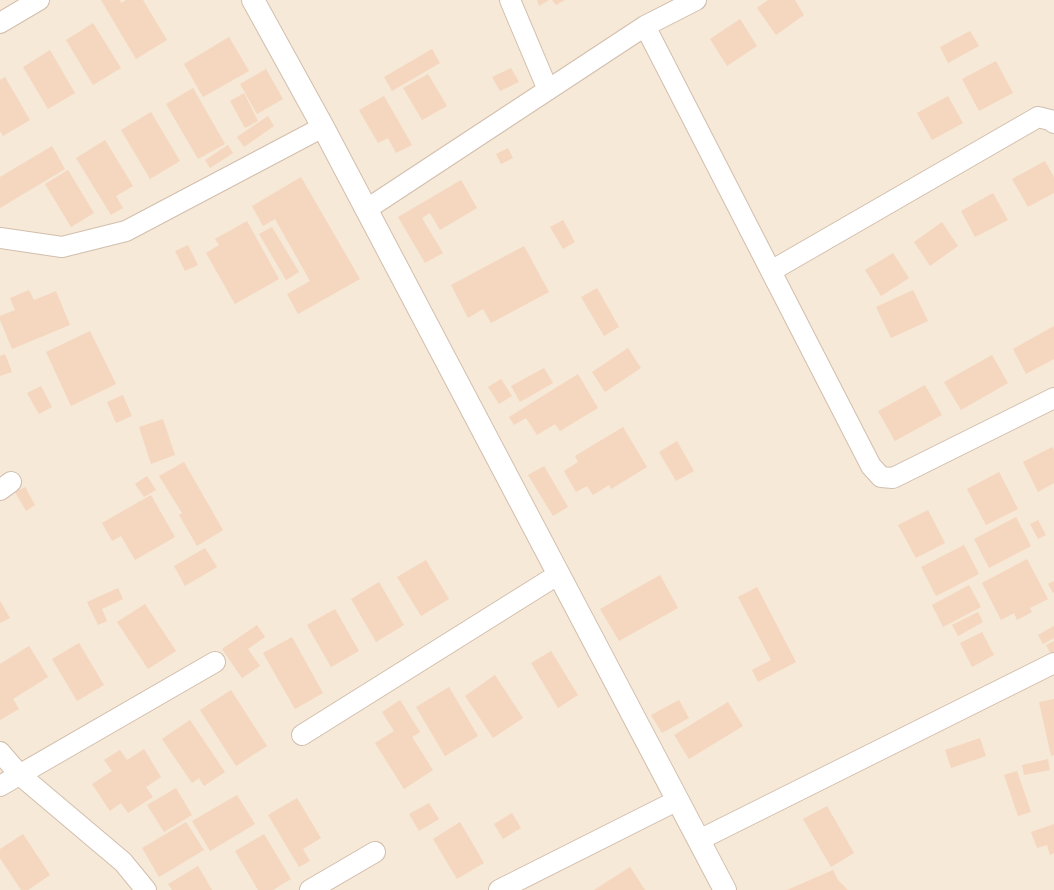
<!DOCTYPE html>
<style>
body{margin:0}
canvas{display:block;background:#fef6e9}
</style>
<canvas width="1054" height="890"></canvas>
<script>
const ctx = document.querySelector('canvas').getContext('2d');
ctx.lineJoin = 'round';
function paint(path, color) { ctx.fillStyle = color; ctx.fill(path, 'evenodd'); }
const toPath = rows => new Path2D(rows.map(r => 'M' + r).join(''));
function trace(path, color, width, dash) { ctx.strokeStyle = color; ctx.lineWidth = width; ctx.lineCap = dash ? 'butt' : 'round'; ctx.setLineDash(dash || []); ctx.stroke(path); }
paint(toPath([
 [0,0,1054,0,1054,890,0,890]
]), '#f6e9d7');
paint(toPath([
 [101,0,120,0,121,3,126,0,143,0,167,40,136,59],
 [537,0,549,0,539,6],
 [552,0,565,0,556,5],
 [768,0,795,0,804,15,776,35,757,8],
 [740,19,757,46,727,66,710,39],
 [93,23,121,68,93,85,66,40],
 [970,31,979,46,948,63,940,47],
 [229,37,249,71,203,97,184,64],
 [432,49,440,63,392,91,384,77],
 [50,50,75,93,48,109,23,67],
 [996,61,1013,93,979,111,962,79],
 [511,68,519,82,500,91,492,77],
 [266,69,283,99,257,114,240,84],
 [428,74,447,106,422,120,403,88],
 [5,77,30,120,3,136,0,131,0,80],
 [193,88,225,144,198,159,166,104],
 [244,93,258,121,245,128,230,101],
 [384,96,412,145,396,153,388,138,378,143,359,110],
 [948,96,963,123,932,140,917,113],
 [151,112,180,161,150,179,121,130],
 [268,116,274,126,244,147,237,137],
 [105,140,133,186,116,196,123,208,111,215,76,158],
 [228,145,233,153,210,168,205,160],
 [52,146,65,169,0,208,0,177],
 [508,148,513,158,501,164,496,154],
 [1045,161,1054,177,1054,193,1028,207,1012,179],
 [68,170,94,213,71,227,45,184],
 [301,177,360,279,298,314,287,294,310,281,275,219,263,226,252,206],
 [461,180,477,208,440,230,430,213,422,218,443,253,425,263,398,217],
 [993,193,1008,220,975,237,961,211],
 [563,220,575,242,563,249,550,227],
 [247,221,279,279,235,304,206,253,219,245,215,239],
 [942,222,958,246,930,266,914,242],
 [272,227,299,272,286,280,259,234],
 [188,245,198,265,185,271,175,251],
 [524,246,549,292,491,323,483,309,468,318,451,285],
 [893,253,909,278,881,296,865,270],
 [597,288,619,327,604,336,581,297],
 [29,290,34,300,56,291,70,325,12,349,0,320,0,316,15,310,10,298],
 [913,290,928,321,891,338,876,307],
 [1054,326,1054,359,1026,374,1013,349],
 [90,331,116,384,71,406,46,352],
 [628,348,641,368,605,392,592,372],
 [5,354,12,372,0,376,0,356],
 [992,355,1008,383,961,410,944,382],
 [544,368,553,383,520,402,511,386],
 [578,374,598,408,560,431,555,424,537,435,526,418,514,425,509,417],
 [501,379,512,396,499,404,488,387],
 [925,385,942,415,895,441,878,411],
 [41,386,52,407,39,414,27,393],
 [123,395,132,416,116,423,107,402],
 [163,419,175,455,151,464,139,427],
 [623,427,647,467,611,489,609,485,593,495,587,486,576,492,564,471,578,462,575,456],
 [677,441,694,471,676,481,659,452],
 [1052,447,1054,450,1054,483,1038,492,1023,462],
 [184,462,223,530,197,546,179,515,182,513,159,476],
 [544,466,568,507,553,516,528,475],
 [999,472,1018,509,986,525,967,489],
 [147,476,156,490,144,497,135,484],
 [25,487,35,505,26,511,15,492],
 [151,495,175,537,135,560,121,536,112,541,102,523],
 [928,510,945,543,916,558,898,525],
 [1016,517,1031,546,989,568,974,539],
 [1038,520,1046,535,1038,539,1030,524],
 [964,545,979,574,936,596,921,567],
 [205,548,217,567,185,586,174,566],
 [1027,559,1048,599,1030,608,1032,612,1017,620,1014,613,1001,620,982,583],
 [426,560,449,599,421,616,397,577],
 [660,575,678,608,619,641,600,609],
 [1054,581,1054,592,1053,593,1048,584],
 [379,582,404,625,376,642,351,599],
 [969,585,981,607,943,627,932,605],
 [757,587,796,662,758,682,752,670,771,660,738,597],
 [118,588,123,599,102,609,107,621,98,625,87,602],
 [0,601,10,618,0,623],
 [145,604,176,651,148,669,117,622],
 [335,609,359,651,331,667,307,625],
 [978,612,983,622,958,636,952,625],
 [257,625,265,637,248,649,260,666,242,678,222,649],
 [1054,626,1054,638,1043,644,1038,635],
 [982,632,994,655,972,667,960,643],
 [292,637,323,693,295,709,263,653],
 [1054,641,1054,652,1051,654,1046,645],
 [79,643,104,685,77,701,52,659],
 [29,646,48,677,13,699,19,709,0,720,0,664],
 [551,651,578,695,558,708,531,663],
 [495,675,523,718,493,738,465,696],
 [449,687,478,736,445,756,416,707],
 [231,690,267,746,236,766,200,710],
 [1054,699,1054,755,1051,756,1039,702],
 [400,700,420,732,412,737,433,770,404,789,375,743,394,731,382,712],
 [679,700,689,718,662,733,651,715],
 [728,702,743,726,689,759,674,735],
 [190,720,225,772,204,786,199,778,192,783,162,739],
 [980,738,986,756,951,768,945,750],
 [144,749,161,777,146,787,153,797,128,813,121,803,110,811,92,784,112,771,104,760,120,750,127,760],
 [1048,759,1050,770,1024,775,1022,765],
 [1017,771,1031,812,1018,816,1004,775],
 [176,788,192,815,164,832,147,805],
 [237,795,255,824,210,851,192,821],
 [297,798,321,838,303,849,310,861,299,867,268,815],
 [429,803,439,819,419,831,409,814],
 [827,806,854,853,831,867,803,819],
 [512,813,521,828,503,839,494,824],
 [186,822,204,850,159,877,142,848],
 [460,822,484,863,457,879,433,839],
 [1054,824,1054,853,1050,855,1047,845,1037,848,1031,832],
 [23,834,50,875,28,890,21,890,0,858,0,849],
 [264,834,291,879,273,890,258,890,235,851],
 [198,866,212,890,172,890,168,884],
 [630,867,645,890,594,890],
 [833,870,838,880,848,890,787,890]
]), '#f5d6bf');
const minor = toPath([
 [510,0,548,90],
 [0,23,39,0],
 [645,26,871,466,881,477,893,478,1054,398],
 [367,209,645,26,696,0],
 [0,238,62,247,126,231,323,127],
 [771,271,1038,117,1050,120,1054,123],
 [0,490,11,482],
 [302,735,559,574],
 [0,752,20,775,123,862,146,890],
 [0,786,215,662],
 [699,840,1054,663],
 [310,890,375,852],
 [499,890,678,800]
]);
const tertiary = toPath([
 [253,0,323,127,725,890]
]);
trace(minor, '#d2bead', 22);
trace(tertiary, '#d2bead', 24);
trace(minor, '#fff', 20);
trace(tertiary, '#fff', 22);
</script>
